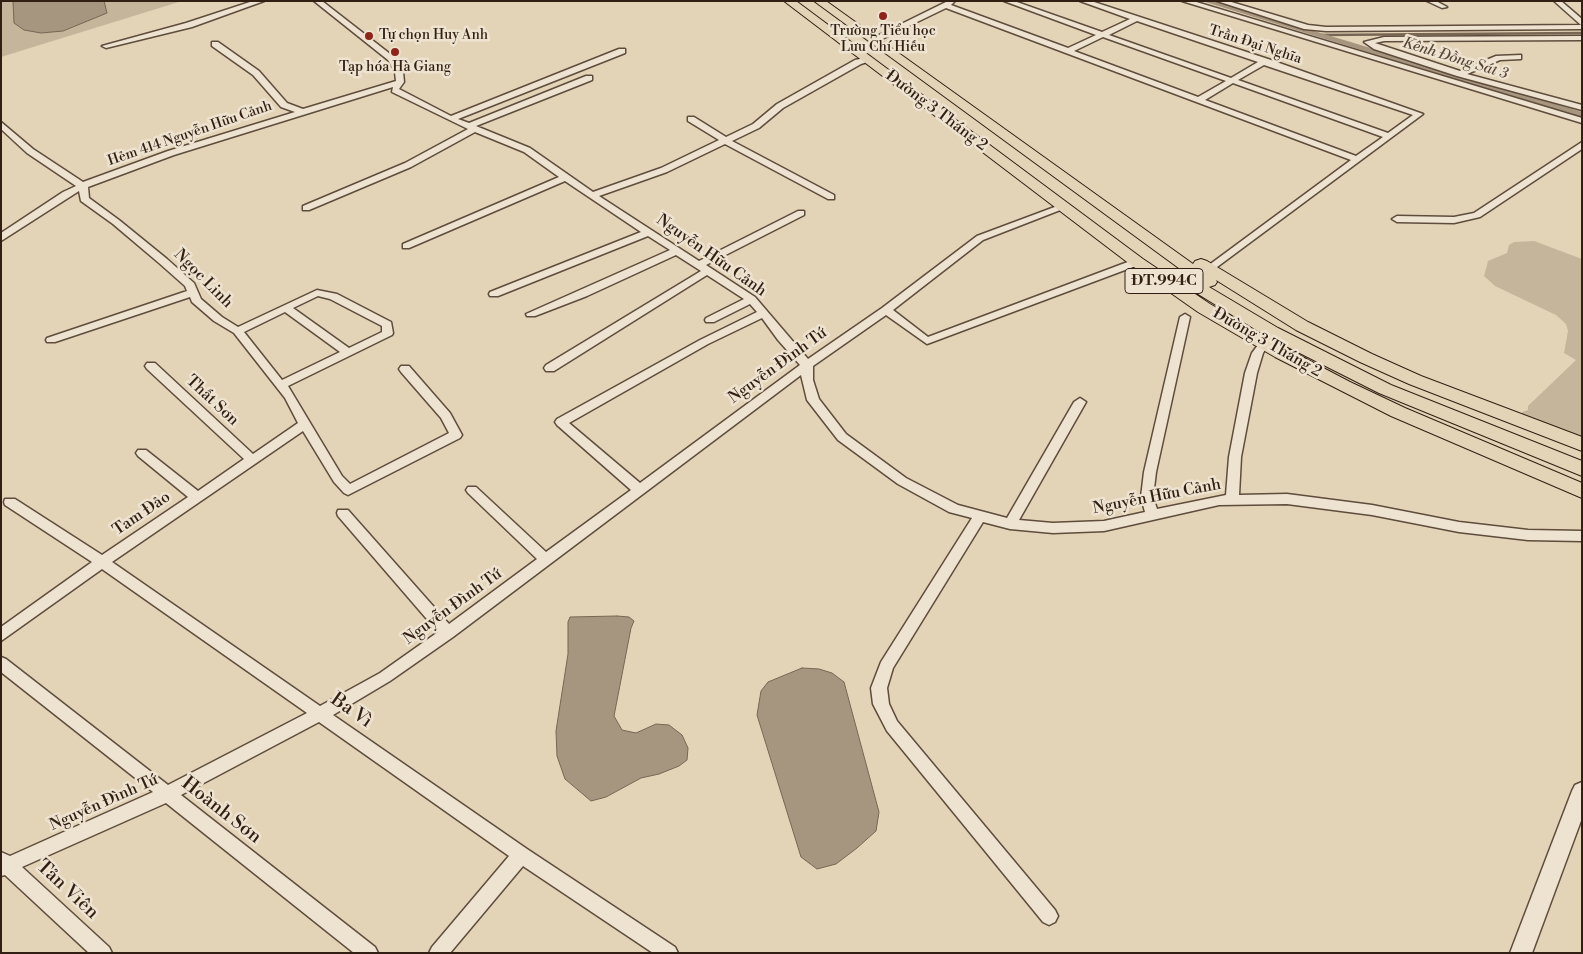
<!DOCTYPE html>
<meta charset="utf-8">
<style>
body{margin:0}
#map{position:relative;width:1583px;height:954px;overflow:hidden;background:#e3d4b7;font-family:"Libre Bodoni",serif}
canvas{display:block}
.frame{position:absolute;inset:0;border:2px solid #311f13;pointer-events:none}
</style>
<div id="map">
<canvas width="1583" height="954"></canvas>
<div class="frame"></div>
</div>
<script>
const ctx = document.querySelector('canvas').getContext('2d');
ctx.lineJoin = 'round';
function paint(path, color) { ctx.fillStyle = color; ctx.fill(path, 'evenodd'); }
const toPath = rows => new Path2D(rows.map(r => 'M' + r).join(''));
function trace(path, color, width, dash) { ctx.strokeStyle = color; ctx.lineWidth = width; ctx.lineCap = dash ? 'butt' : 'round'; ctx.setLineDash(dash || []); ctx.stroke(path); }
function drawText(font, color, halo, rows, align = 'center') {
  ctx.font = font + ' "Libre Bodoni",serif'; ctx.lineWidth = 5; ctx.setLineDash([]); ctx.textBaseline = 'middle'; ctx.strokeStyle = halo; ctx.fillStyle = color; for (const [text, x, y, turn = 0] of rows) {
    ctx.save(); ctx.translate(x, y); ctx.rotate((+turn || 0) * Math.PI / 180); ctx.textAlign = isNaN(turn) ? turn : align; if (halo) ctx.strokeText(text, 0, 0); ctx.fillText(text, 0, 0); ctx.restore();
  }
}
paint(toPath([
 [1,1,182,1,1,57],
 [1534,241,1582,259,1582,439,1524,417,1522,412,1528,410,1528,406,1576,360,1564,353,1568,331,1566,324,1556,315,1495,286,1484,276,1488,261,1507,253,1509,245,1514,242]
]), '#c5b59b');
const water = toPath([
 [13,1,104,1,107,13,63,31,41,33,24,30,14,23,13,1],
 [617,616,629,617,634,621,631,628,614,716,622,730,636,733,656,724,669,725,682,735,688,748,687,760,679,766,659,774,641,778,606,797,591,801,565,779,557,756,556,731,568,654,568,622,570,617,617,616],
 [802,668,819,669,832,673,844,682,879,812,876,831,857,848,836,864,817,869,801,857,757,715,761,691,768,682,802,668]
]);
paint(water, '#a6967f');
trace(water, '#776654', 1);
trace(toPath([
 [1320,35,1582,33]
]), '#776654', 2.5);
paint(toPath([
 [1202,1,1215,1,1582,112,1582,118,1202,1]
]), '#a6967f');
const minor = toPath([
 [253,1,264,1,192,27,106,48,102,46,186,23,253,1],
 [314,1,322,1,394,57,403,72,404,82,399,89,451,116,619,49,625,49,625,53,458,119,469,123,586,76,592,76,592,80,476,126,530,148,593,192,661,168,719,140,688,121,688,117,694,117,726,137,753,124,777,104,855,60,870,57,870,61,861,64,783,108,759,128,732,141,834,195,834,199,828,199,725,144,667,172,599,196,699,261,798,211,804,211,804,215,706,265,755,297,808,359,882,308,977,236,1060,205,1063,204,1068,207,983,240,893,310,928,337,1133,260,1141,260,1141,264,927,344,886,315,813,366,813,380,819,399,846,434,906,478,958,505,1007,518,1074,402,1080,398,1086,402,1019,520,1053,523,1104,521,1145,512,1141,497,1144,472,1180,317,1185,314,1190,317,1156,472,1153,497,1157,509,1226,495,1229,457,1245,373,1252,353,1261,341,1265,340,1270,343,1263,353,1257,373,1241,457,1239,495,1287,494,1372,505,1459,522,1528,530,1582,531,1582,541,1528,540,1459,532,1372,515,1287,504,1219,505,1104,531,1053,533,1010,529,983,522,893,668,887,688,889,704,897,721,1055,910,1058,916,1055,922,1049,925,1043,922,887,731,873,704,871,688,881,662,972,518,949,512,898,484,838,440,807,400,801,375,453,637,390,681,333,715,527,849,675,947,678,953,653,953,523,866,450,953,429,953,432,947,509,856,319,722,181,795,375,947,378,953,354,953,166,803,22,867,109,947,112,953,89,953,5,875,1,876,1,852,10,856,153,792,1,672,1,657,6,659,168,785,307,713,102,569,1,641,1,627,92,562,5,505,4,502,5,499,15,499,102,555,188,497,138,456,136,453,138,450,146,450,198,491,244,459,147,369,145,366,147,363,155,363,253,454,298,423,285,398,234,333,214,321,192,302,190,297,55,342,47,342,46,340,47,338,187,291,185,286,159,263,113,224,81,201,79,191,1,241,1,233,63,192,76,186,27,153,1,129,1,122,33,149,83,182,168,151,295,112,281,107,253,75,212,46,212,42,218,42,259,71,287,103,303,109,396,81,395,72,388,60,314,1],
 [393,87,392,92,468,129,405,163,303,206,303,210,309,210,411,167,475,132,524,152,559,177,403,244,403,248,409,248,565,181,641,232,490,292,489,294,490,296,498,296,648,236,670,250,526,314,527,316,535,316,587,296,676,255,701,271,546,365,544,368,546,371,554,371,707,275,744,299,706,318,705,320,706,322,714,322,750,304,757,312,700,340,557,419,555,422,557,425,631,490,546,552,476,487,468,487,466,490,468,493,537,559,449,624,348,510,338,510,337,513,338,516,438,632,380,673,320,706,112,562,303,431,334,482,344,493,348,495,460,438,462,435,450,413,409,366,401,366,399,369,401,372,441,418,449,433,350,484,342,476,288,386,392,335,393,333,391,322,337,294,317,290,238,327,222,317,201,299,194,283,167,259,119,220,89,198,88,187,174,155,393,87],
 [318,296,330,299,382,326,382,332,349,348,293,308,318,296],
 [285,312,340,352,282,380,244,332,285,312],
 [762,318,778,340,800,365,640,483,569,423,708,344,762,318],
 [948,1,955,1,951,5,1068,48,1096,35,1004,1,1014,1,1102,32,1130,19,1080,1,1091,1,1268,59,1423,114,1209,273,1205,272,1205,268,1351,160,946,8,882,39,875,37,948,1],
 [1137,21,1258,62,1231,78,1109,35,1137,21],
 [1103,37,1226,81,1198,97,1074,51,1103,37],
 [1264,65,1413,115,1388,133,1238,80,1264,65],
 [1233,83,1383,137,1356,156,1205,100,1233,83],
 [1182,1,1193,1,1582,118,1582,123,1182,1],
 [1217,1,1228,1,1308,25,1326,27,1581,25,1554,1,1561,1,1582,19,1582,29,1326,31,1304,29,1217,1],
 [1427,1,1436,1,1447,7,1442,8,1427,1],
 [1582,36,1582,40,1384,41,1375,43,1460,71,1496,56,1521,55,1521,59,1500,60,1467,74,1582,105,1582,110,1457,76,1374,49,1364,42,1384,37,1582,36],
 [1582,142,1582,149,1480,217,1454,223,1397,222,1392,219,1397,216,1454,217,1474,213,1582,142]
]);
const tertiary = toPath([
 [1582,782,1582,818,1532,953,1510,953,1572,791,1575,785,1582,782]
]);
const primary = toPath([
 [784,1,796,1,1143,259,1210,304,1287,349,1350,382,1405,408,1582,483,1582,498,1391,416,1275,357,1198,312,1131,265,784,1],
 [814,1,826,1,1193,264,1195,261,1201,259,1207,261,1308,322,1372,354,1421,376,1582,437,1582,451,1409,384,1360,362,1296,330,1216,280,1217,282,1215,285,1209,287,1278,328,1391,385,1582,461,1582,476,1379,393,1266,336,1182,284,1180,281,1182,278,1191,277,814,1]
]);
trace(minor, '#5e4c3c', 3);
trace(tertiary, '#5e4c3c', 3);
trace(primary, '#311f13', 2);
paint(minor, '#ede3d0');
paint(tertiary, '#ede3d0');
paint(primary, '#e3d4b7');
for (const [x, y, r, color] of [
 [883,16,5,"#8f2418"],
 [369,36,5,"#8f2418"],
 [395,52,5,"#8f2418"]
]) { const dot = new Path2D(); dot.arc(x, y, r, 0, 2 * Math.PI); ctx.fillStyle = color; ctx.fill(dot); trace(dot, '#ede3d0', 2); }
drawText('14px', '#311f13', '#ede3d0', [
 ["Trường Tiểu học",883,32],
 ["Lưu Chí Hiếu",883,48],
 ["Tự chọn Huy Anh",379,36,"left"],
 ["Tạp hóa Hà Giang",395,68]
]);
drawText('14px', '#311f13', '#ede3d0', [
 ["Trần Đại Nghĩa",1255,45,18],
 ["Hẻm 414 Nguyễn Hữu Cảnh",190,134,-19]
]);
drawText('italic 15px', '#5a4939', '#ede3d0', [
 ["Kênh Đồng Sát 3",1455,59,17]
]);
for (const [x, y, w] of [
 [1164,281,78]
]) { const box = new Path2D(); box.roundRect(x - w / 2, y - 12.5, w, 25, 4); ctx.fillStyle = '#ede3d0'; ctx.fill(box); trace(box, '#311f13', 1); }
drawText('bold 15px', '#311f13', null, [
 ["ĐT.994C",1164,281]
]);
drawText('16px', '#311f13', '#ede3d0', [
 ["Đường 3 Tháng 2",936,111,37],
 ["Nguyễn Hữu Cảnh",711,256,35],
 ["Ngọc Linh",203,279,45],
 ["Đường 3 Tháng 2",1267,343,30],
 ["Nguyễn Đình Tứ",778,366,-36],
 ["Thất Sơn",212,401,43],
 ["Nguyễn Hữu Cảnh",1157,497,-11],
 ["Tam Đảo",142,514,-34],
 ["Nguyễn Đình Tứ",453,607,-36],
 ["Nguyễn Đình Tứ",104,803,-24]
]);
drawText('19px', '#311f13', '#ede3d0', [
 ["Ba Vì",351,711,35],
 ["Hoành Sơn",221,811,38],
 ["Tản Viên",67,890,43]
]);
</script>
